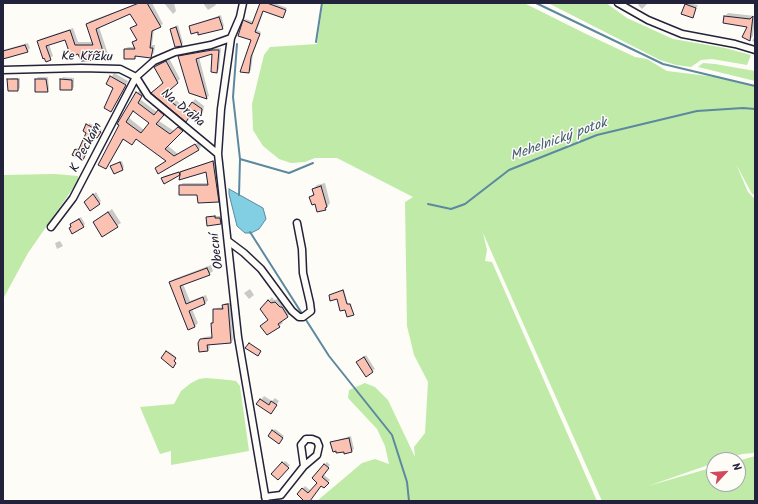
<!DOCTYPE html>
<meta charset="utf-8">
<style>
body{margin:0}
#map{position:relative;width:758px;height:504px;overflow:hidden;background:#fdfcf7;font-family:Kalam,sans-serif}
canvas{display:block}
.frame{position:absolute;inset:0;border:4px solid #22223b;pointer-events:none}
.north{position:absolute;left:706px;top:452px;width:40px;height:40px;box-sizing:border-box;background:#fdfcf7;border:1px solid #a5a5ac;border-radius:50%;rotate:64deg;font-size:11px;font-weight:700;line-height:16px;text-align:center;color:#22223b}
.north::after{content:'';display:block;margin:auto;width:14px;height:18px;background:#d1495b;clip-path:polygon(50% 0,100% 100%,50% 72%,0 100%)}
</style>
<div id="map">
<canvas width="758" height="504"></canvas>
<div class="frame"></div>
<div class="north">N</div>
</div>
<script>
const ctx = document.querySelector('canvas').getContext('2d');
ctx.lineJoin = 'round';
function paint(path, color) { ctx.fillStyle = color; ctx.fill(path, 'evenodd'); }
const toPath = rows => new Path2D(rows.map(r => 'M' + r).join(''));
function trace(path, color, width, dash) { ctx.strokeStyle = color; ctx.lineWidth = width; ctx.lineCap = dash ? 'butt' : 'round'; ctx.setLineDash(dash || []); ctx.stroke(path); }
function drawText(font, color, halo, rows, align = 'center') {
  ctx.font = font + ' Kalam,sans-serif'; ctx.lineWidth = 3; ctx.setLineDash([]); ctx.textBaseline = 'middle'; ctx.strokeStyle = halo; ctx.fillStyle = color; for (const [text, x, y, turn = 0] of rows) {
    ctx.save(); ctx.translate(x, y); ctx.rotate((+turn || 0) * Math.PI / 180); ctx.textAlign = isNaN(turn) ? turn : align; if (halo) ctx.strokeText(text, 0, 0); ctx.fillText(text, 0, 0); ctx.restore();
  }
}
paint(toPath([
 [323,3,524,3,582,32,635,57,647,59,667,71,716,77,755,85,755,195,752,194,736,164,748,192,755,199,755,453,742,454,724,460,714,460,714,463,648,486,714,467,714,484,738,484,738,461,755,456,755,501,602,501,483,233,487,250,485,261,492,262,597,501,317,501,362,463,375,459,389,464,385,446,377,429,348,398,349,390,365,383,375,387,388,400,415,457,414,447,425,433,428,382,414,355,407,326,405,202,413,197,337,158,315,158,305,162,291,163,279,159,263,146,253,130,252,104,264,55,270,47,317,44],
 [548,3,606,3,627,18,673,39,725,48,751,55,747,65,712,59,701,60,691,67,676,65,660,60],
 [703,63,715,64,755,71,755,81,698,67],
 [55,174,78,176,78,181,28,253,3,299,3,175],
 [206,378,229,380,236,381,240,386,249,451,171,465,171,451,160,454,140,407,174,404,181,391,191,383,199,379]
]), '#c0eaa7');
const water = toPath([
 [229,189,263,208,266,219,259,229,251,233,245,233,237,226,229,194,229,189]
]);
paint(water, '#82cee2');
trace(water, '#5c899f', 1);
paint(toPath([
 [139,3,152,3,163,24,154,29,152,45,155,45,154,53,151,56,137,55,134,58,125,49,128,47,135,47,134,42,137,39,132,28,137,24,131,13,99,27,108,54,105,57,97,59,79,53,66,39,49,44,53,56,46,60,38,42,40,39,73,28,78,42,93,42,87,24,90,21],
 [164,3,174,3,176,11,173,14],
 [203,3,215,3,216,5,208,10],
 [261,3,274,3,287,8,282,17,264,10,257,30,261,32,253,54,251,70,249,72,252,40,244,21,246,19,254,22],
 [640,3,648,3,642,9,638,5],
 [687,3,698,5,692,17,685,4],
 [728,13,755,16,753,36,750,40,748,27,725,16],
 [221,15,224,26,222,28,198,30,190,26],
 [178,25,183,43,181,45,171,29],
 [755,36,755,42,752,41],
 [28,43,30,48,27,51,3,58,3,50],
 [221,48,219,69,217,72,213,53,199,57,209,96,206,98,179,56,181,54,207,49],
 [169,58,180,79,165,92,188,109,195,99,204,106,203,112,201,115,194,110,189,118,153,93,164,83,155,67,161,62],
 [114,73,128,81,114,107,115,88,107,84],
 [38,77,48,77,49,89,47,91,36,80],
 [63,77,74,78,74,87,72,89,61,80],
 [11,78,20,78,20,88,18,90,8,80],
 [140,90,144,93,140,99,145,103,158,113,162,108,166,111,159,121,174,131,182,124,186,128,167,145,178,154,199,142,201,147,198,150,156,168,166,161,137,138,132,144,124,139,106,168,137,93],
 [133,110,150,123,144,130,129,118],
 [89,123,102,130,97,137,94,136,83,159,75,150,77,148,80,149,88,132],
 [216,160,221,198,218,201,180,186,183,183,209,183,207,171,181,173,164,182,162,178,164,176],
 [122,161,124,167,122,169,112,166],
 [325,183,330,203,325,209,310,197,314,193,313,189,317,185],
 [96,192,101,201,99,203,85,202],
 [112,209,121,223,102,235,94,222],
 [210,216,222,216,223,221,221,223,207,218],
 [81,217,85,224,83,226,73,222],
 [60,241,63,246,57,249,55,243],
 [211,265,213,271,209,274,183,284,190,301,206,295,208,300,205,304,192,309,198,323,194,327,170,282,174,279],
 [250,289,254,295,249,299,244,293],
 [344,290,348,304,351,303,353,315,345,308,337,298,331,295],
 [272,297,274,300,279,299,291,313,281,321,283,323,279,326,269,320,261,309],
 [225,303,230,303,233,340,231,342,209,344,210,348,208,350,201,339,204,337,213,336,212,323,214,321,214,310,217,308,223,307],
 [168,351,176,357,174,360,176,362,173,366,162,358],
 [366,355,375,369,366,375,358,362],
 [264,396,272,401,275,398,279,401,274,409,258,404],
 [275,429,284,436,281,440,273,431],
 [351,436,354,449,352,451,344,450,332,443,334,441],
 [285,461,290,465,278,479,273,474],
 [327,462,330,465,323,474,330,480,325,485,322,485,309,501,306,501,298,494,305,486,311,491,318,482,313,478]
]), '#0003');
trace(toPath([
 [536,3,663,64,755,86],
 [316,42,322,3],
 [237,44,233,97,240,159,289,173,313,163],
 [239,195,240,159],
 [428,204,451,209,465,204,509,170,597,135,697,111,743,108,755,109],
 [250,232,329,356,392,435,407,482,409,501]
]), '#5c899f', 2);
const building = toPath([
 [139,3,147,3,161,27,152,31,150,48,153,48,151,58,135,56,135,59,124,59,124,49,135,49,132,42,137,40,130,28,137,25,130,14,96,29,105,58,98,60,81,61,78,54,71,57,65,40,46,46,51,60,46,62,44,58,43,59,37,41,70,30,75,45,93,45,86,24,139,3],
 [260,3,267,3,286,10,283,18,263,11,255,32,260,34,251,57,249,73,240,72,251,40,238,36,243,20,252,24,260,3],
 [685,4,696,8,693,18,681,14,685,4],
 [724,16,750,19,753,16,750,41,742,37,747,27,723,23,724,16],
 [219,17,223,29,198,35,198,32,191,34,189,26,219,17],
 [176,27,182,46,175,47,170,29,176,27],
 [25,45,28,52,3,59,3,51,25,45],
 [212,50,219,50,217,73,211,72,212,54,196,59,207,99,189,93,178,56,212,50],
 [166,61,178,83,163,96,185,112,192,102,202,109,201,116,194,110,186,122,151,93,163,83,154,67,166,61],
 [110,76,126,85,111,112,104,108,113,88,106,84,110,76],
 [7,79,18,79,18,91,8,91,7,79],
 [35,79,46,79,48,92,35,92,35,79],
 [60,79,72,80,72,90,60,90,60,79],
 [136,92,142,96,138,103,154,115,158,110,164,115,156,124,170,134,178,127,183,131,165,149,174,156,195,144,199,150,158,174,155,168,166,161,136,139,132,145,123,139,106,169,98,165,119,125,117,124,136,92],
 [133,111,149,123,141,133,126,122,133,111],
 [86,124,101,132,97,138,94,137,83,160,72,155,75,149,78,151,86,133,83,131,86,124],
 [213,161,219,202,198,203,197,195,179,195,179,185,208,185,206,172,179,180,180,175,164,184,161,178,179,172,180,175,180,172,213,161],
 [120,162,123,170,114,174,110,166,120,162],
 [321,186,327,207,325,208,326,210,317,212,315,204,312,205,309,197,314,195,312,189,321,186],
 [93,194,100,204,90,211,84,202,93,194],
 [108,212,118,227,102,237,93,222,108,212],
 [215,216,215,218,220,218,221,224,207,226,206,217,215,216],
 [79,219,84,227,72,234,69,228,71,227,70,224,79,219],
 [207,268,210,275,180,286,186,304,203,297,205,304,189,311,195,327,188,330,169,282,207,268],
 [343,290,347,304,350,304,354,315,347,317,345,310,340,311,337,299,330,301,329,295,343,290],
 [268,300,271,303,275,302,280,307,282,307,288,317,278,324,280,327,267,335,260,326,268,320,260,309,268,300],
 [228,304,231,343,207,345,208,351,199,352,198,343,200,339,212,338,211,323,213,323,213,309,223,309,222,305,228,304],
 [249,343,261,351,258,356,245,348,249,343],
 [166,351,176,358,174,361,176,363,173,368,161,358,166,351],
 [364,357,373,372,366,377,356,362,364,357],
 [260,399,269,405,271,401,277,405,271,414,256,404,260,399],
 [272,430,283,438,279,444,268,436,272,430],
 [349,438,352,452,344,454,344,452,336,453,336,451,333,452,330,442,349,438],
 [282,462,289,468,278,480,271,474,282,462],
 [324,464,329,468,322,477,329,483,324,488,321,486,310,501,304,501,297,494,302,488,308,493,317,483,312,478,324,464]
]);
paint(building, '#fbc1b1');
trace(building, '#22223b', 1);
const minor = toPath([
 [243,3,240,17,231,38,221,109,218,154,238,337,266,501],
 [618,3,648,20,682,34,735,44,755,50],
 [3,70,81,68,120,69,136,77],
 [136,77,148,96,218,154],
 [51,227,73,198,136,77,154,61,175,52,211,45,231,38],
 [228,241,244,253,261,269,292,311,299,317,303,317,311,311,310,303,303,273,302,249,297,223],
 [265,497,281,495,304,466,317,455,319,446,317,441,312,439,306,439,301,445,304,466]
]);
trace(minor, '#22223b', 9);
trace(minor, '#fdfcf7', 6);
drawText('13px', '#22223b', '#fdfcf7', [
 ["Ke Křížku",87,58,1],
 ["Na Draha",182,109,39],
 ["K Peckám",87,148,-62],
 ["Obecní",218,251,-97]
]);
drawText('italic 14px', '#445e75', '#fdfcf7', [
 ["Mehelnický potok",559,141,-20]
]);
</script>
